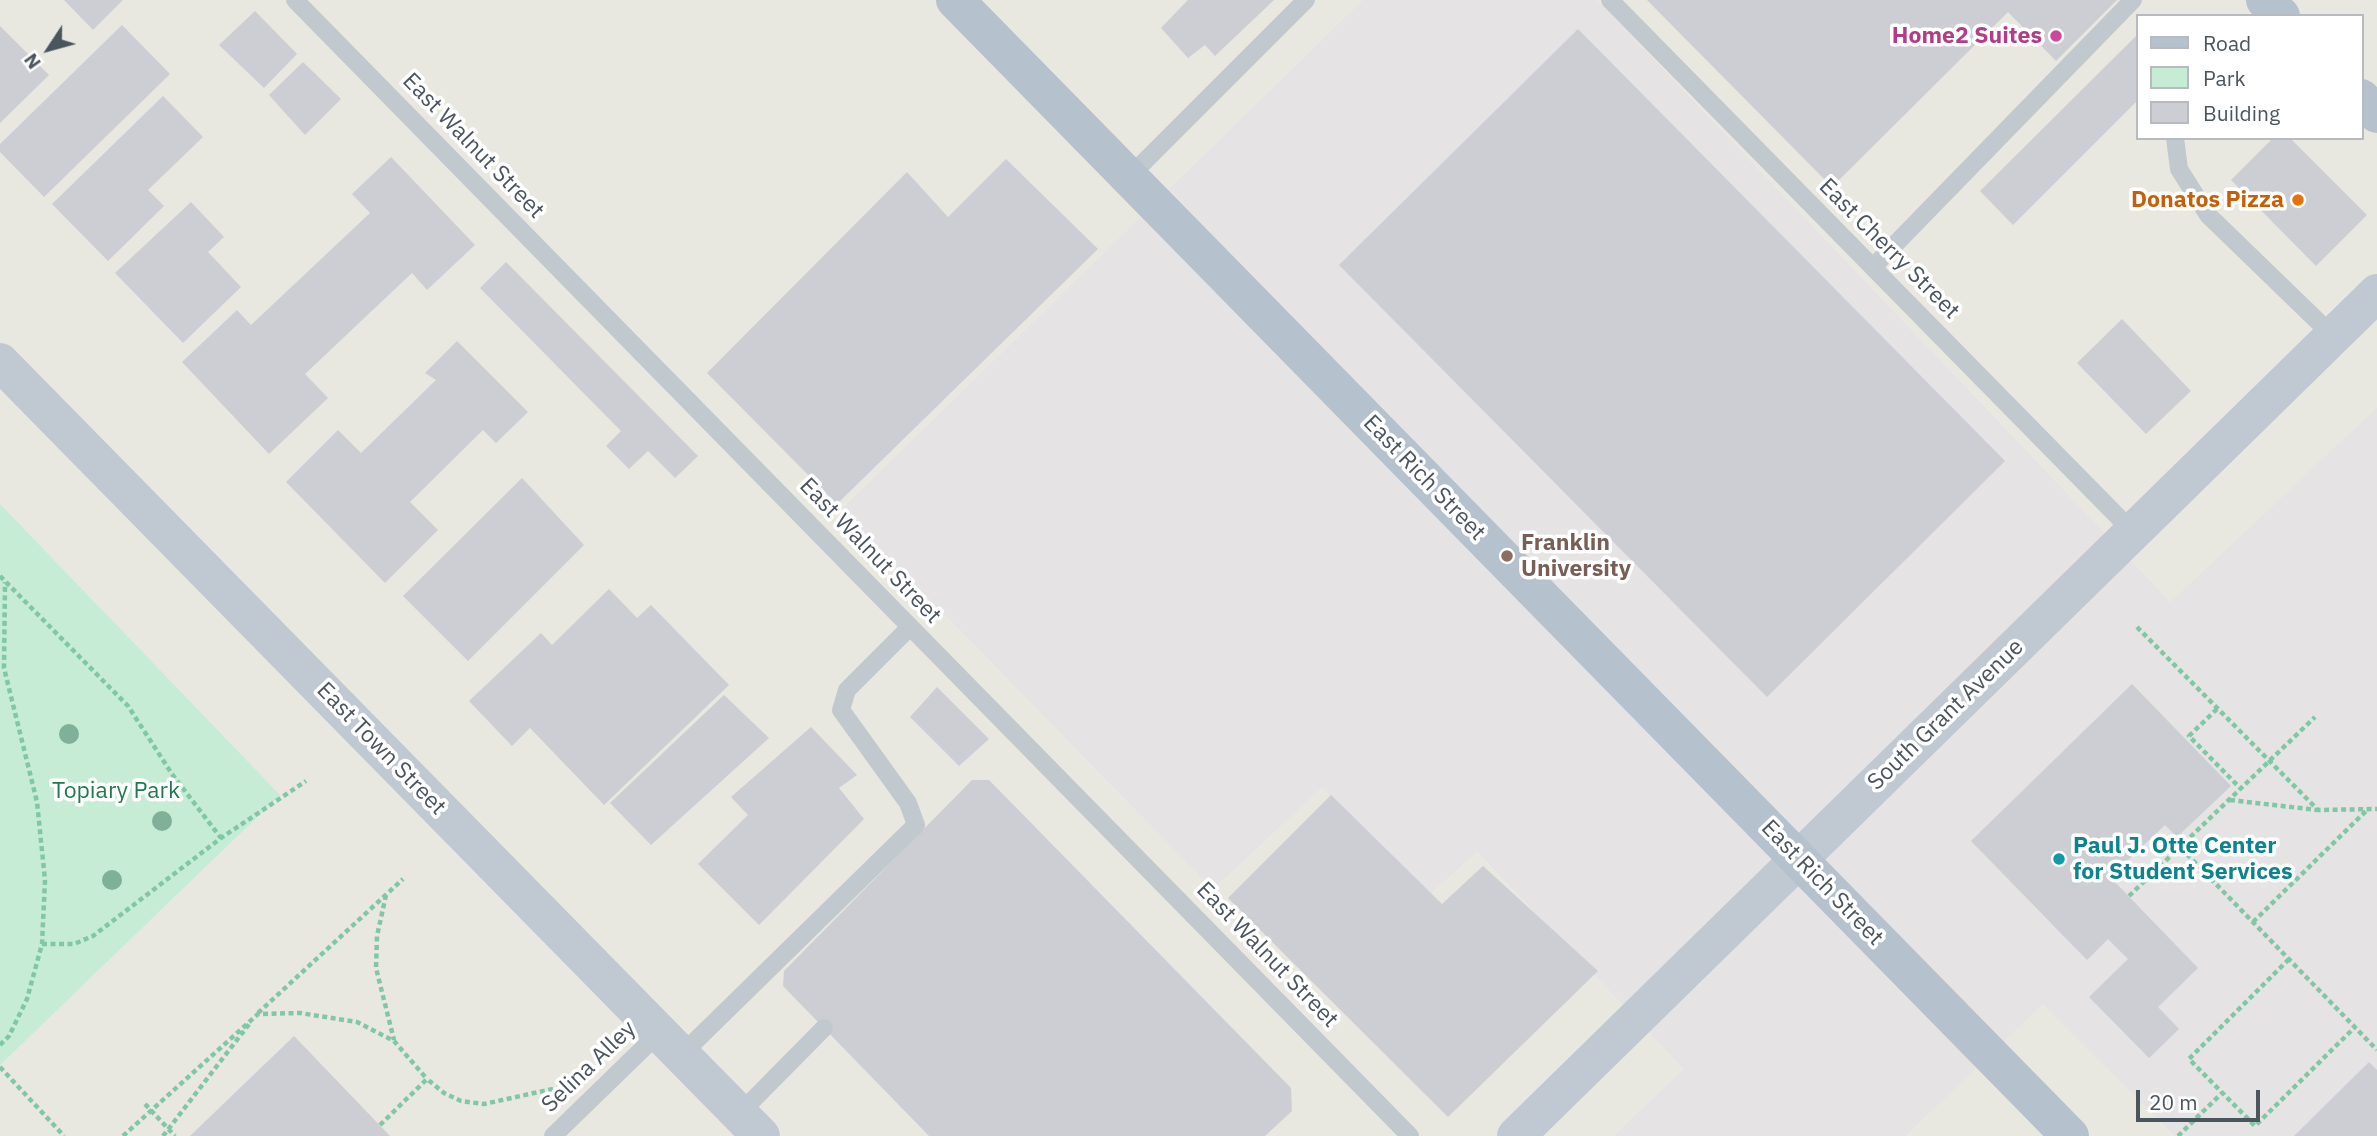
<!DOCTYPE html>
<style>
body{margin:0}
#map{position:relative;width:2377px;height:1136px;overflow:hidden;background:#f4f2f2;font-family:"IBM Plex Sans",sans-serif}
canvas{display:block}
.legend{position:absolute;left:2136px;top:14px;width:228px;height:126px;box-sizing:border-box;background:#fff;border:2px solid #b7bbbf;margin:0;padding:9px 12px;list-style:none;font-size:21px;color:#4b555e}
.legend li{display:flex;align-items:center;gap:14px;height:35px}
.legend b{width:35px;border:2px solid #b7bbbf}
.north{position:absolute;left:14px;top:14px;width:70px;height:70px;-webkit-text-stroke:5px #fff;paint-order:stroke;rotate:234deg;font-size:19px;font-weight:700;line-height:28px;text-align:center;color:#4b555e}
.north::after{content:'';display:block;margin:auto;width:24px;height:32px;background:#4b555e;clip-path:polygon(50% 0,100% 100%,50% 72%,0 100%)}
.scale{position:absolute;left:2136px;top:1090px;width:124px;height:32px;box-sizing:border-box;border:4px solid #4b555e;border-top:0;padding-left:9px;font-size:21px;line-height:24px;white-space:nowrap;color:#4b555e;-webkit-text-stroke:5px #fff;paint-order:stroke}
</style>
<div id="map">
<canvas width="2377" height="1136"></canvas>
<ul class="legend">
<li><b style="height:9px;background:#b5c1cd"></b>Road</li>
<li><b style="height:19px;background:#c6ecd5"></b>Park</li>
<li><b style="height:19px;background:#ccced4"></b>Building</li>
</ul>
<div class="north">N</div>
<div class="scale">20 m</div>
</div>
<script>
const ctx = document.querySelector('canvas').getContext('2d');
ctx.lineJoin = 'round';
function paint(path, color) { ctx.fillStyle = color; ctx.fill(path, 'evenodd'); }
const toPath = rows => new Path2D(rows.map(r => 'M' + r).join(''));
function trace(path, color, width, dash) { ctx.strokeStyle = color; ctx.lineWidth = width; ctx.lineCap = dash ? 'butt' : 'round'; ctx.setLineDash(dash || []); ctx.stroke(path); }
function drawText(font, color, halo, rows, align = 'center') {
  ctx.font = font + ' "IBM Plex Sans",sans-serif'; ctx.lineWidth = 7; ctx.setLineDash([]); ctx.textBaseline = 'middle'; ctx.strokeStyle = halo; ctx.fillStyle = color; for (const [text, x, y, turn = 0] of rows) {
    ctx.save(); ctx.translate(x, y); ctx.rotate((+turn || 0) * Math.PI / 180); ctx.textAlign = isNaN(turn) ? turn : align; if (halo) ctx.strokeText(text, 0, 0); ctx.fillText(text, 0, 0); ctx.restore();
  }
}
paint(toPath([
 [0,0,1362,0,841,509,1213,890,1322,788,1427,898,1477,852,1683,1069,1613,1136,0,1136],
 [1598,0,2377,0,2377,407,2172,603],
 [2137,16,2361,16,2361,138,2137,138],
 [2043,1003,2174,1136,1906,1136]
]), '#e9e8e0');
paint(toPath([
 [1362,0,1598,0,2171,602,2377,407,2377,1136,2174,1136,2043,1004,1906,1136,1613,1136,1683,1069,1477,852,1427,898,1322,788,1213,890,841,509]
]), '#e5e3e3');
paint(toPath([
 [0,504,280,795,0,1065]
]), '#c6ecd5');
paint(toPath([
 [64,0,123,0,93,30],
 [1188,0,1274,0,1215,56,1205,45,1188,58,1161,28],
 [1647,0,2117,0,2056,61,2008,12,1832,187],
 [255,11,297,54,264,88,219,45],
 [122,25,170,74,44,197,0,152,0,144],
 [0,26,49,75,0,123],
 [1578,29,2005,461,1767,697,1339,265],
 [2137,35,2137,101,2013,225,1980,191],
 [303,62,341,99,305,135,269,95],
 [163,96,203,137,148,190,164,206,108,261,52,204],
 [2273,138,2290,138,2367,215,2316,266,2231,180],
 [391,157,475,245,427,290,412,273,305,374,328,398,269,454,182,362,237,310,251,325,370,213,352,194],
 [1006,159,1098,249,837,504,707,373,907,172,948,217],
 [191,202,224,237,208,252,241,287,183,343,115,273],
 [506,262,698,456,675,478,648,451,629,469,606,446,621,431,480,288],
 [2122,319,2191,391,2146,434,2077,363],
 [457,341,528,412,496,443,483,430,410,502,438,530,385,583,286,482,338,430,361,453,436,380,425,373],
 [522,478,584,545,468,661,403,596],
 [609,589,637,618,651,605,729,685,604,805,530,728,512,746,469,701,541,633,552,645],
 [2132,684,2231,786,2177,837,2165,825,2110,877,2198,968,2158,1007,2179,1029,2149,1058,2089,997,2128,959,2108,939,2087,960,1971,841],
 [937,687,989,739,959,766,910,717],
 [724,695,769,738,651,845,610,803],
 [811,727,857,775,839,788,864,819,759,925,698,864,748,815,731,797],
 [972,780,989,780,1291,1088,1292,1111,1265,1136,929,1136,783,986,784,971],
 [1331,795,1442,904,1483,866,1598,971,1448,1117,1228,898],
 [294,1036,390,1136,190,1136],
 [2369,1062,2377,1070,2377,1136,2294,1136]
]), '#ccced4');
trace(toPath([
 [0,576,128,706,172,774,221,838],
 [2137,627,2318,810,2377,809],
 [2217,709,2189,736,2241,789],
 [2230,800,2317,810],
 [2181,848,2377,1050],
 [386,895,377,936,376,968,394,1040],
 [2129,896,2315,717],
 [2253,922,2367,810],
 [42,944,74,944,93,936,221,838,306,781],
 [2289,959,2189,1059,2255,1126,2355,1027],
 [258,1013,403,879],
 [0,1045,9,1036,27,999,42,944,45,880,37,802,4,668,5,582],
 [0,1067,64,1136],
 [145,1104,175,1136],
 [380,1125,427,1079,444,1093,461,1101,484,1104,557,1088],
 [123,1136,258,1014,300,1013,357,1022,394,1041,427,1079],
 [163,1136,250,1023],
 [2178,1136,2222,1093]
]), '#81c7a5', 4.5, [5, 3.5]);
trace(toPath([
 [295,0,1410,1136],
 [1610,0,2133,532],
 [2175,138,2179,169,2208,215,2333,336],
 [1129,177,1306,0],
 [1873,267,2133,0],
 [681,1055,916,825,908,803,841,710,847,690,910,627],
 [739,1114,824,1028],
 [553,1136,659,1033]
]), '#c1c9cf', 18);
trace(toPath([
 [0,362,761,1136],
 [1516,1136,2377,293]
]), '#c0c8d1', 38);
trace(toPath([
 [955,0,2070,1136],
 [2265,0,2281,16],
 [2361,98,2377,114]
]), '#b5c1cd', 38);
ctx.fillStyle = '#80b098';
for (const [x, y] of [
 [69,734],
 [162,821],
 [112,880]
]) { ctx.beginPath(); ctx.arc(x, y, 10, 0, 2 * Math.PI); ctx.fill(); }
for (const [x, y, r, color] of [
 [2056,36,7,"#d1479c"],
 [2298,200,7,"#e8710a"],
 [1507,556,7,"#8d6e63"],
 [2059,859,7,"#0f9aa8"]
]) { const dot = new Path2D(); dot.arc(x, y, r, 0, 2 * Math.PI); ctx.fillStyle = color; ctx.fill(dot); trace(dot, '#fff', 2.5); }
drawText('bold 23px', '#b23c85', '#fff', [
 ["Home2 Suites",2042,36]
], 'right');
drawText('23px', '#4b555e', '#fff', [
 ["East Walnut Street",473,146,46],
 ["East Cherry Street",1889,249,45],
 ["East Rich Street",1424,478,46],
 ["East Walnut Street",870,551,46],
 ["South Grant Avenue",1946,715,-44],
 ["East Town Street",381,749,46],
 ["East Rich Street",1822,883,46],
 ["East Walnut Street",1267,955,46],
 ["Selina Alley",589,1067,-44]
]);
drawText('bold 23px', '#c56008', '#fff', [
 ["Donatos Pizza",2284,200]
], 'right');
drawText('bold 23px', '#785e54', '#fff', [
 ["Franklin",1521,543],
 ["University",1521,569]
], 'left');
drawText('23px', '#217a4f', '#fff', [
 ["Topiary Park",116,791]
]);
drawText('bold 23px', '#0d838f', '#fff', [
 ["Paul J. Otte Center",2073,846],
 ["for Student Services",2073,872]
], 'left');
</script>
